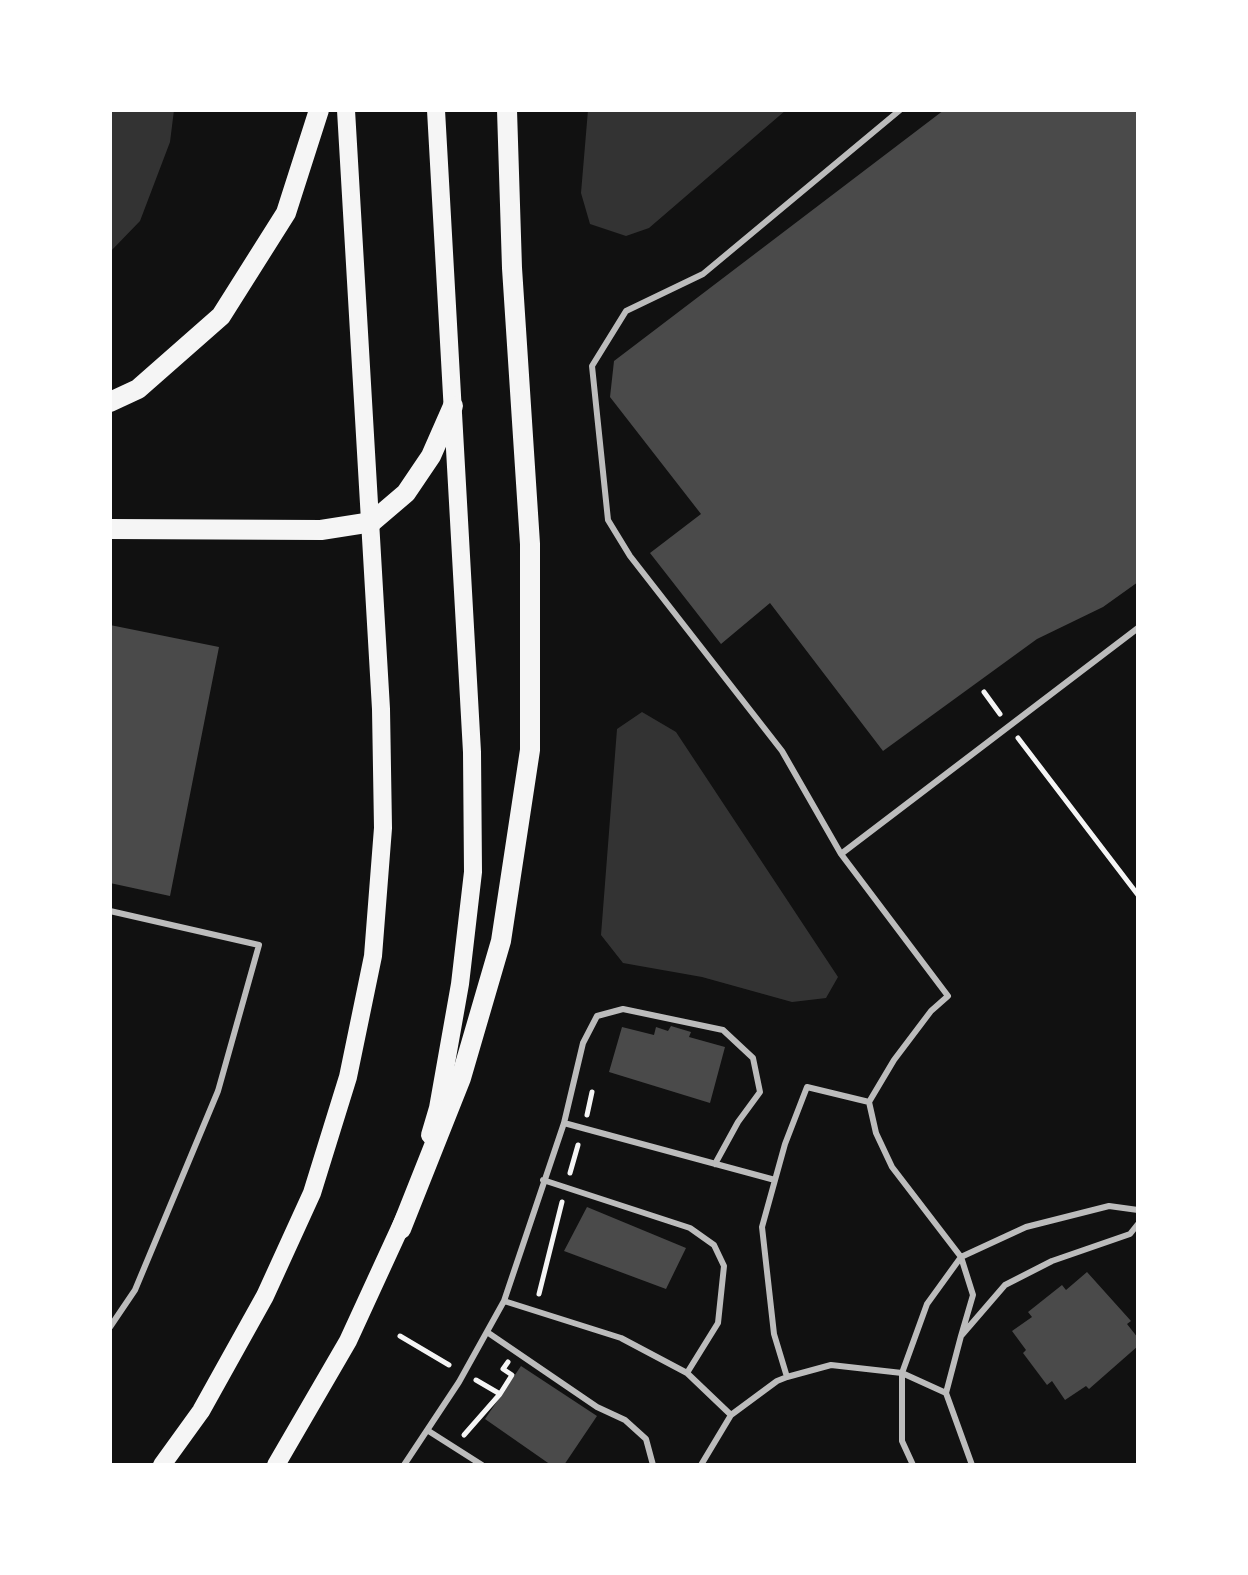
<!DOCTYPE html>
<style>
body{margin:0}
#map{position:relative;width:1248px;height:1575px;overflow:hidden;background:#111;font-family:Manrope,sans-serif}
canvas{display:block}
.frame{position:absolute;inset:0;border:112px solid #fff;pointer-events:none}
</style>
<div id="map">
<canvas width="1248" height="1575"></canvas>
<div class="frame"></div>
</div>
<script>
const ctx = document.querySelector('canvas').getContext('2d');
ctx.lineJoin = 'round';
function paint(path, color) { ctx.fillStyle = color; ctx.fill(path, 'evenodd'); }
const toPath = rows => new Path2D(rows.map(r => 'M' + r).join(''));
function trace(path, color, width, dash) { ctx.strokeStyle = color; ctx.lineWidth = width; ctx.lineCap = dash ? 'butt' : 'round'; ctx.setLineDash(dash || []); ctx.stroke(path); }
paint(toPath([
 [110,110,174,110,170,142,140,221,110,252],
 [588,110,786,110,649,228,626,236,590,224,581,193],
 [642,712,676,732,838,977,826,998,792,1002,702,977,623,963,601,935,617,729]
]), '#333');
paint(toPath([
 [944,110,1138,110,1138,582,1103,607,1037,639,883,751,770,603,721,644,650,553,701,514,610,397,614,361],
 [110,625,219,647,170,896,110,883],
 [671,1026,691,1032,689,1037,725,1047,710,1103,609,1072,622,1027,654,1035,656,1027,668,1031],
 [587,1207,686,1248,666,1289,564,1251],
 [1087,1272,1131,1321,1127,1324,1138,1338,1138,1346,1089,1389,1086,1386,1065,1400,1052,1381,1047,1385,1023,1353,1026,1350,1012,1331,1032,1317,1028,1312,1062,1285,1066,1290],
 [521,1366,597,1416,564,1465,551,1465,485,1419]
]), '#4a4a4a');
trace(toPath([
 [984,692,1000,714],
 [1018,738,1138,895],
 [587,1115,592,1092],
 [570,1173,578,1145],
 [539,1294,562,1202],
 [400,1336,449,1365],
 [476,1380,500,1394,512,1375,503,1369,508,1362],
 [464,1435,500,1394]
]), '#f5f5f5', 5);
trace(toPath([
 [900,110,703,274,626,311,592,366,608,520,630,556,782,751,841,854,948,996,931,1011,894,1060,869,1102,876,1133,892,1167,961,1257,973,1295,961,1336],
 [841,854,1138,628],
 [110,911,259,945,218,1091,135,1290,110,1327],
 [564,1123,583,1043,597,1016,623,1009,723,1030,753,1058,760,1092,738,1122,715,1164],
 [543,1180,690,1228,714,1245,724,1266,718,1323,687,1373],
 [504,1301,621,1338,687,1373,731,1415],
 [487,1332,597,1407,625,1420,646,1439,653,1465],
 [787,1377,774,1334,762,1227,785,1144,807,1087,869,1102],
 [427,1430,482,1465],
 [404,1465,459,1382,504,1301,564,1123,775,1180],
 [701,1465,731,1415,777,1381,787,1377,831,1365,902,1373,946,1393],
 [913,1465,902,1441,902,1373,927,1304,961,1257,1026,1227,1109,1206,1138,1210],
 [972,1465,946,1393,961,1336,1005,1285,1052,1261,1130,1234,1138,1224]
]), '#bcbcbc', 6);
trace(toPath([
 [430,1135,438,1108,460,984,473,872,472,752,436,110],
 [162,1465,201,1411,265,1296,312,1193,348,1077,373,956,383,828,381,709,346,110],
 [276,1465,348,1341,405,1217]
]), '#f5f5f5', 18);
trace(toPath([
 [110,402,138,389,221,316,286,213,319,110],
 [110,529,321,530,372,522,406,493,431,456,453,406],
 [401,1229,461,1078,501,941,530,750,530,544,512,268,507,110]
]), '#f5f5f5', 20);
</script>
